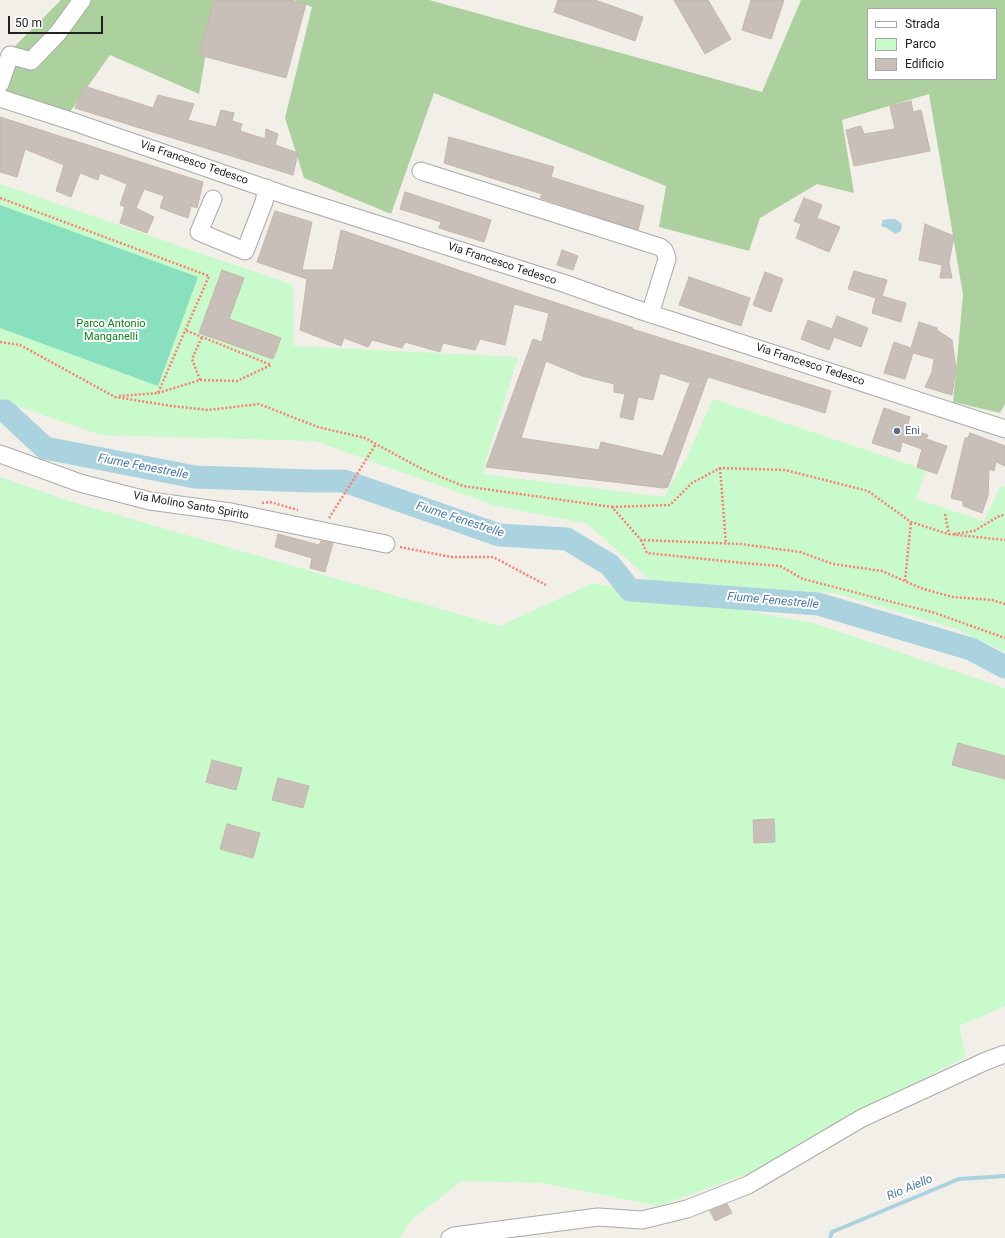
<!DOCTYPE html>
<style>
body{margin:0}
#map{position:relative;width:1005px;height:1238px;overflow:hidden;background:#f2efe9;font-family:Roboto,sans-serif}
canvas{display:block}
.legend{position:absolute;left:867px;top:8px;width:130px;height:72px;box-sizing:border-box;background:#fff;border:1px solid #a7a7a7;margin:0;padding:5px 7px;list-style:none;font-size:12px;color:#222}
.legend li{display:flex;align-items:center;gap:8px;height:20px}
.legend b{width:20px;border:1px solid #a7a7a7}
.scale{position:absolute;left:8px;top:16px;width:95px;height:18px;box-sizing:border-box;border:2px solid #222;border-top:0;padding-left:5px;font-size:12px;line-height:14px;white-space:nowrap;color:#222;-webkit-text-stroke:3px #fff;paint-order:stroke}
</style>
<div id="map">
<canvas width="1005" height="1238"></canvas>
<ul class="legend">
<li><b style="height:5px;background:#fff"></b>Strada</li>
<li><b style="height:11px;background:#c8facc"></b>Parco</li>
<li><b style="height:11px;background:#c7bfb8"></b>Edificio</li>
</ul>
<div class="scale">50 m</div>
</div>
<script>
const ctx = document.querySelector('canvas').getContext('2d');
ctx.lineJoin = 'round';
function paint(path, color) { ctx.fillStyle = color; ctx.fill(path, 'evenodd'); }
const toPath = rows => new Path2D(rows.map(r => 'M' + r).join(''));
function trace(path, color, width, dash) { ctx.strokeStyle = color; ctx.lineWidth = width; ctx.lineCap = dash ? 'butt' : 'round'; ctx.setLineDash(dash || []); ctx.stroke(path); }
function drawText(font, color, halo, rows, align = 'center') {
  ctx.font = font + ' Roboto,sans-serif'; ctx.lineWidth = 4; ctx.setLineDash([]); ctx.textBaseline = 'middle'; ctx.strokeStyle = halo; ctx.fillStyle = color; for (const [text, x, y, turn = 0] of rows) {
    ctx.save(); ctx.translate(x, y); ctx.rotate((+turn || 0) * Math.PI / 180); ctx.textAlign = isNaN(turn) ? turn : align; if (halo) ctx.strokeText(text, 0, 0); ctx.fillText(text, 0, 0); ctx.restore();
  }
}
paint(toPath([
 [61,0,215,0,199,94,110,55,70,112,0,90,0,61],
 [295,0,429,0,762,92,801,0,1005,0,1005,404,1000,413,953,402,963,295,929,94,842,120,854,193,817,184,760,218,749,251,659,227,666,186,434,93,391,214,304,178,285,118,312,7],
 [868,9,996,9,996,79,868,79]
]), '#add19e');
paint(toPath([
 [0,184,293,285,294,346,518,357,482,474,664,497,687,457,713,399,926,470,916,499,984,521,1000,486,1005,487,1005,652,957,629,834,593,651,581,588,524,496,506,315,441,101,435,0,400],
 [0,477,69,501,500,626,593,583,813,623,1005,688,1005,1006,959,1026,966,1056,766,1167,659,1206,542,1183,462,1181,411,1220,400,1238,0,1238]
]), '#c8facc');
paint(toPath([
 [0,205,198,277,158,386,0,328]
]), '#88e0be');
paint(toPath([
 [889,219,895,219,902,224,901,231,895,234,887,228,881,226,883,220]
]), '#aad3df');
trace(toPath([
 [830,1238,832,1232,959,1179,1005,1176]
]), '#aad3df', 4);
trace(toPath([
 [0,411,5,411,45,448,195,477,311,481,344,481,499,535,567,539,610,565,630,590,818,604,971,649,1005,667]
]), '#aad3df', 23);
const building = toPath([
 [214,0,291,0,306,4,286,78,199,55,214,0],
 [558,0,595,0,643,17,635,41,554,12,558,0],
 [674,0,708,0,731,39,705,54,674,0],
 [751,0,784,0,771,39,742,30,751,0],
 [84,86,153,108,158,95,194,104,188,120,216,127,221,110,234,113,232,121,242,124,240,131,265,139,266,129,278,134,275,145,298,153,293,175,75,108,84,86],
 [911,101,913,112,921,110,930,151,854,166,846,130,861,126,864,134,895,129,890,106,911,101],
 [0,117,203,182,197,208,191,206,188,218,160,208,164,196,144,189,136,208,154,217,147,233,120,223,125,207,120,205,127,184,100,173,98,180,80,173,71,197,56,191,64,165,25,149,17,177,0,172,0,117],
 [449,137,554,167,551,177,644,206,638,230,540,198,542,194,444,163,449,137],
 [405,192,491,220,484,242,439,228,441,222,400,209,405,192],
 [804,198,822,205,817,218,840,227,829,252,796,238,801,224,794,221,804,198],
 [275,211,312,222,302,270,333,270,341,230,517,290,633,328,632,329,831,391,825,413,708,377,668,487,664,488,486,467,533,339,542,342,549,313,514,304,505,345,480,339,475,350,443,343,440,352,405,342,402,348,372,340,368,347,344,338,341,346,300,330,307,279,257,262,275,211],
 [546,361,582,376,614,384,614,392,625,394,620,417,633,420,638,397,653,400,660,373,690,383,663,456,601,442,599,450,521,438,546,361],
 [925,224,954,236,949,263,952,278,940,278,942,265,919,260,925,224],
 [562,250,578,256,573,270,557,265,562,250],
 [222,270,244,278,229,319,281,338,273,359,199,333,222,270],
 [854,271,887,280,882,296,906,303,901,322,872,313,876,298,848,289,854,271],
 [765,272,783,279,771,312,753,305,765,272],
 [689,277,750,298,741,326,679,305,689,277],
 [837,316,868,328,861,347,834,337,829,350,801,339,808,320,832,329,837,316],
 [919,322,937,328,937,330,952,340,956,368,952,395,925,387,932,372,934,359,913,353,905,379,884,373,894,342,911,348,919,322],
 [884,408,910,417,907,428,928,435,926,439,947,446,937,474,917,467,922,449,902,442,900,452,872,443,884,408],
 [970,433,1005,446,1005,466,996,462,994,471,989,469,988,496,982,513,963,506,963,501,951,498,965,438,968,438,970,433],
 [278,534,319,545,321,541,333,543,325,572,310,568,312,558,275,547,278,534],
 [958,743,1005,756,1005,779,952,765,958,743],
 [212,760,242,768,236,790,206,782,212,760],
 [278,778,309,786,303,808,272,800,278,778],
 [774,819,775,842,754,843,753,820,774,819],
 [227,824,260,833,253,858,220,849,227,824],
 [727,1204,732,1213,715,1221,710,1211,727,1204]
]);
paint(building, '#c7bfb8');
trace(building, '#c4b6ab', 1);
const minor = toPath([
 [0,84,10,55,31,61,58,33,82,0],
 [0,98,71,121,285,195,563,283,642,311,1005,429],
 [421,171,660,247,664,250,666,255,667,259,650,314],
 [213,199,199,232,245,251,264,202,267,188],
 [0,454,80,483,150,501,231,512,386,544],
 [450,1238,454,1236,598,1217,642,1220,687,1209,748,1185,862,1118,986,1061,1005,1054]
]);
trace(minor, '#a9a9a9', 19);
trace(toPath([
 [0,198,209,276,158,393,119,396],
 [0,342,20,345,115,397,172,406,208,410,259,404,318,427,365,438,422,469,463,486,612,507,641,540,741,544,800,552,833,564,882,571,923,589,953,597,992,600,1005,604],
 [200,380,192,359,202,337],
 [158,393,200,380,237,381,271,365,185,330],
 [720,468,726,544],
 [262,503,270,502,298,510],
 [612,507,670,505,692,483,720,468,785,470,868,491,911,522,948,534,1005,540],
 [945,514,949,534],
 [329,518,376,444],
 [954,534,974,531,1001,515,1005,516],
 [641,540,647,553,743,563,780,566,803,579,935,613,1005,638],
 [400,547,451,557,493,557,546,585],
 [905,581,911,522]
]), '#fa8072', 2.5, [2, 2]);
trace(minor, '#fff', 17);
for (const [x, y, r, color] of [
 [897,431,4,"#5c6f8a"]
]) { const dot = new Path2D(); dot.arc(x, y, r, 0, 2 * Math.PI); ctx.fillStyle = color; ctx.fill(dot); trace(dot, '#fff', 1.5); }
drawText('11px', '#222', '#fff', [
 ["Via Francesco Tedesco",194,163,19],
 ["Via Francesco Tedesco",502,264,18],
 ["Via Francesco Tedesco",810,365,18],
 ["Via Molino Santo Spirito",191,506,10]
]);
drawText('11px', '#0c8416', '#fff', [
 ["Parco Antonio",111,324],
 ["Manganelli",111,337]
]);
drawText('11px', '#4e5e75', '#fff', [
 ["Eni",905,431]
], 'left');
drawText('italic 12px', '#4a7aab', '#fff', [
 ["Fiume Fenestrelle",143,467,11],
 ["Fiume Fenestrelle",460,520,18],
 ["Fiume Fenestrelle",773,601,5],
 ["Rio Aiello",910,1188,-23]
]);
</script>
